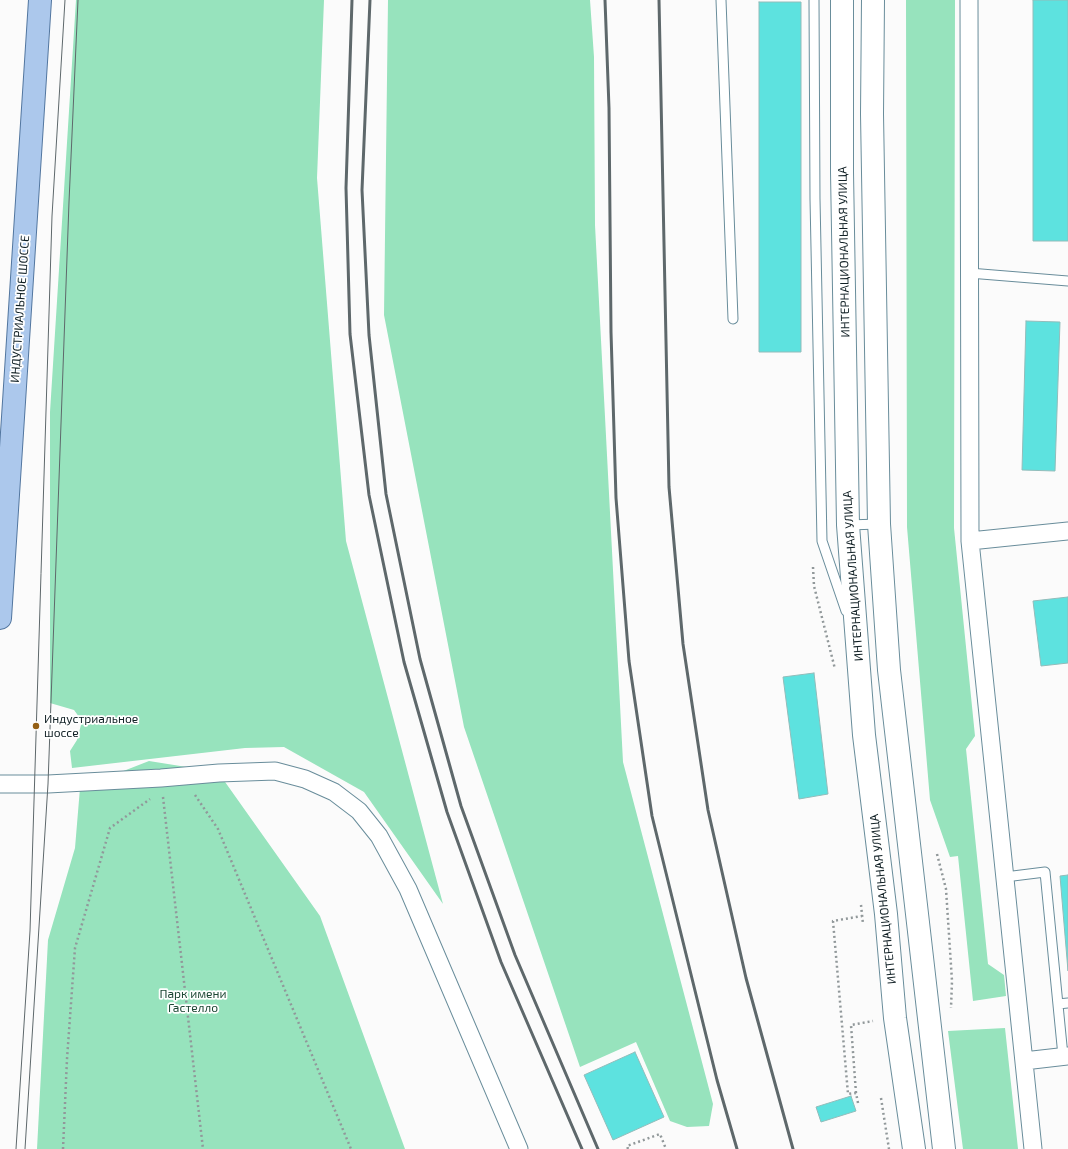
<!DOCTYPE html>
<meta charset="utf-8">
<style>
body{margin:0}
canvas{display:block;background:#fbfbfb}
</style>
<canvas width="1068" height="1149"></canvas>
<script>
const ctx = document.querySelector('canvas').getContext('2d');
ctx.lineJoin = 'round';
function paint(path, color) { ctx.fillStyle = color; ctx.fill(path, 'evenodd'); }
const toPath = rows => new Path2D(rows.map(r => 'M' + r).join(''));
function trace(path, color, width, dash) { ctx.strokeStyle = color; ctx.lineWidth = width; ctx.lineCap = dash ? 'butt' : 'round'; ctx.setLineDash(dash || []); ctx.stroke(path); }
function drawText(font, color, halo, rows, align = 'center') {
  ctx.font = font + ' "Exo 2",sans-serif'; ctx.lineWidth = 3.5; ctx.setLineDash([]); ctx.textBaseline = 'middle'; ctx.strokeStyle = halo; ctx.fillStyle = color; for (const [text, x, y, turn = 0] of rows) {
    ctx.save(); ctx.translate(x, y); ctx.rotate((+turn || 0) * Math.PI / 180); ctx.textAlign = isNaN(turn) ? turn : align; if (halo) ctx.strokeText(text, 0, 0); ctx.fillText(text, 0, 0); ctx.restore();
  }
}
paint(toPath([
 [76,0,324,0,317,178,346,541,443,904,364,792,284,747,245,748,72,768,70,751,77,740,82,721,74,710,50,703,50,412],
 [388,0,590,0,594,57,595,225,623,762,713,1104,709,1126,687,1127,670,1121,636,1042,580,1067,464,727,384,315],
 [906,0,955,0,954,528,975,736,966,749,988,964,1004,975,1006,996,973,1001,958,856,950,857,930,800,907,527],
 [149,761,218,772,320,916,405,1149,37,1149,48,940,75,848,80,788],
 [1005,1028,1018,1149,963,1149,948,1031]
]), '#97e3bd');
const building = toPath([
 [1033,0,1068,0,1068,241,1033,241,1033,0],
 [759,2,801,2,801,352,759,352,759,2],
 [1026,321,1060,322,1055,471,1022,470,1026,321],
 [1068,597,1068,663,1041,666,1033,601,1068,597],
 [814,673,828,794,799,799,783,677,814,673],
 [1068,875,1068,971,1060,876,1068,875],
 [635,1052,664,1117,613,1140,584,1075,635,1052],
 [851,1096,856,1111,821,1122,816,1107,851,1096]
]);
paint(building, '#5de2df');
trace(building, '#92bcba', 1);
const lane = toPath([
 [721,0,733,319],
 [814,0,815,199,822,541,846,611],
 [969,273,1068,281],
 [848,525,879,524],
 [1005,877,1045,872,1063,1056],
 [1058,1004,1068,1003]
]);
const street = toPath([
 [969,0,970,541,1033,1149],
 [970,541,1068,531],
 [0,784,48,784,161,778,219,773,275,771,305,779,334,792,359,811,379,836,408,889,519,1149],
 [1024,1061,1068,1056]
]);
const secondary = toPath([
 [842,0,842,172,848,525,864,735,886,914,895,1018,914,1149],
 [873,0,872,114,879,524,889,670,944,1149]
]);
const primary = toPath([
 [0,618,40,0]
]);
trace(lane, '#698d9b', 11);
trace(street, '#698d9b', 19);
trace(secondary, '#698d9b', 24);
trace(primary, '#52769f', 24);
trace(toPath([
 [813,567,814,586,835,669],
 [195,795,218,829,351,1149],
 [163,797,203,1149],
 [937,854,946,889,952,981,951,1008],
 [861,905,863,924],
 [856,1093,851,1025,873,1021],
 [881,1098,889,1149],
 [858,1103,856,1093,848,1094,833,921,862,916],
 [63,1149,67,1059,75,948,110,828,150,799],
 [628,1149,627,1146,660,1134,666,1149]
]), '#91989a', 2.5, [2, 3]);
trace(lane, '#fff', 9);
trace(street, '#fff', 17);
trace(secondary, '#fff', 22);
trace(primary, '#acc8ec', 22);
trace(toPath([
 [16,1149,30,931,52,216,65,0],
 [25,1149,48,784,69,202,78,0]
]), '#5e686b', 1);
trace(toPath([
 [352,0,346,188,350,334,369,495,404,662,447,812,501,962,582,1149],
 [370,0,362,190,369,335,386,494,420,659,461,806,515,955,598,1149],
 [605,0,609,108,611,332,616,498,629,661,652,816,717,1080,737,1149],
 [659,0,669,487,683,644,708,810,746,978,793,1149]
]), '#5e686b', 3);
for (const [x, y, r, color] of [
 [36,726,4,"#945f14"]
]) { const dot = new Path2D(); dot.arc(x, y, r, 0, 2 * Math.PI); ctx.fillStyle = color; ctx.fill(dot); trace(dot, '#fff', 1.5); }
drawText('12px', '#112025', '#fff', [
 ["ИНТЕРНАЦИОНАЛЬНАЯ УЛИЦА",844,252,-91],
 ["ИНДУСТРИАЛЬНОЕ ШОССЕ",20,309,-86],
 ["ИНТЕРНАЦИОНАЛЬНАЯ УЛИЦА",853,576,-94],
 ["ИНТЕРНАЦИОНАЛЬНАЯ УЛИЦА",883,899,-96]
]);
drawText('12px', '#112025', '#fff', [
 ["Индустриальное",44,719],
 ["шоссе",44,733]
], 'left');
drawText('12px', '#1c4734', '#fff', [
 ["Парк имени",193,994],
 ["Гастелло",193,1008]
]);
</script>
